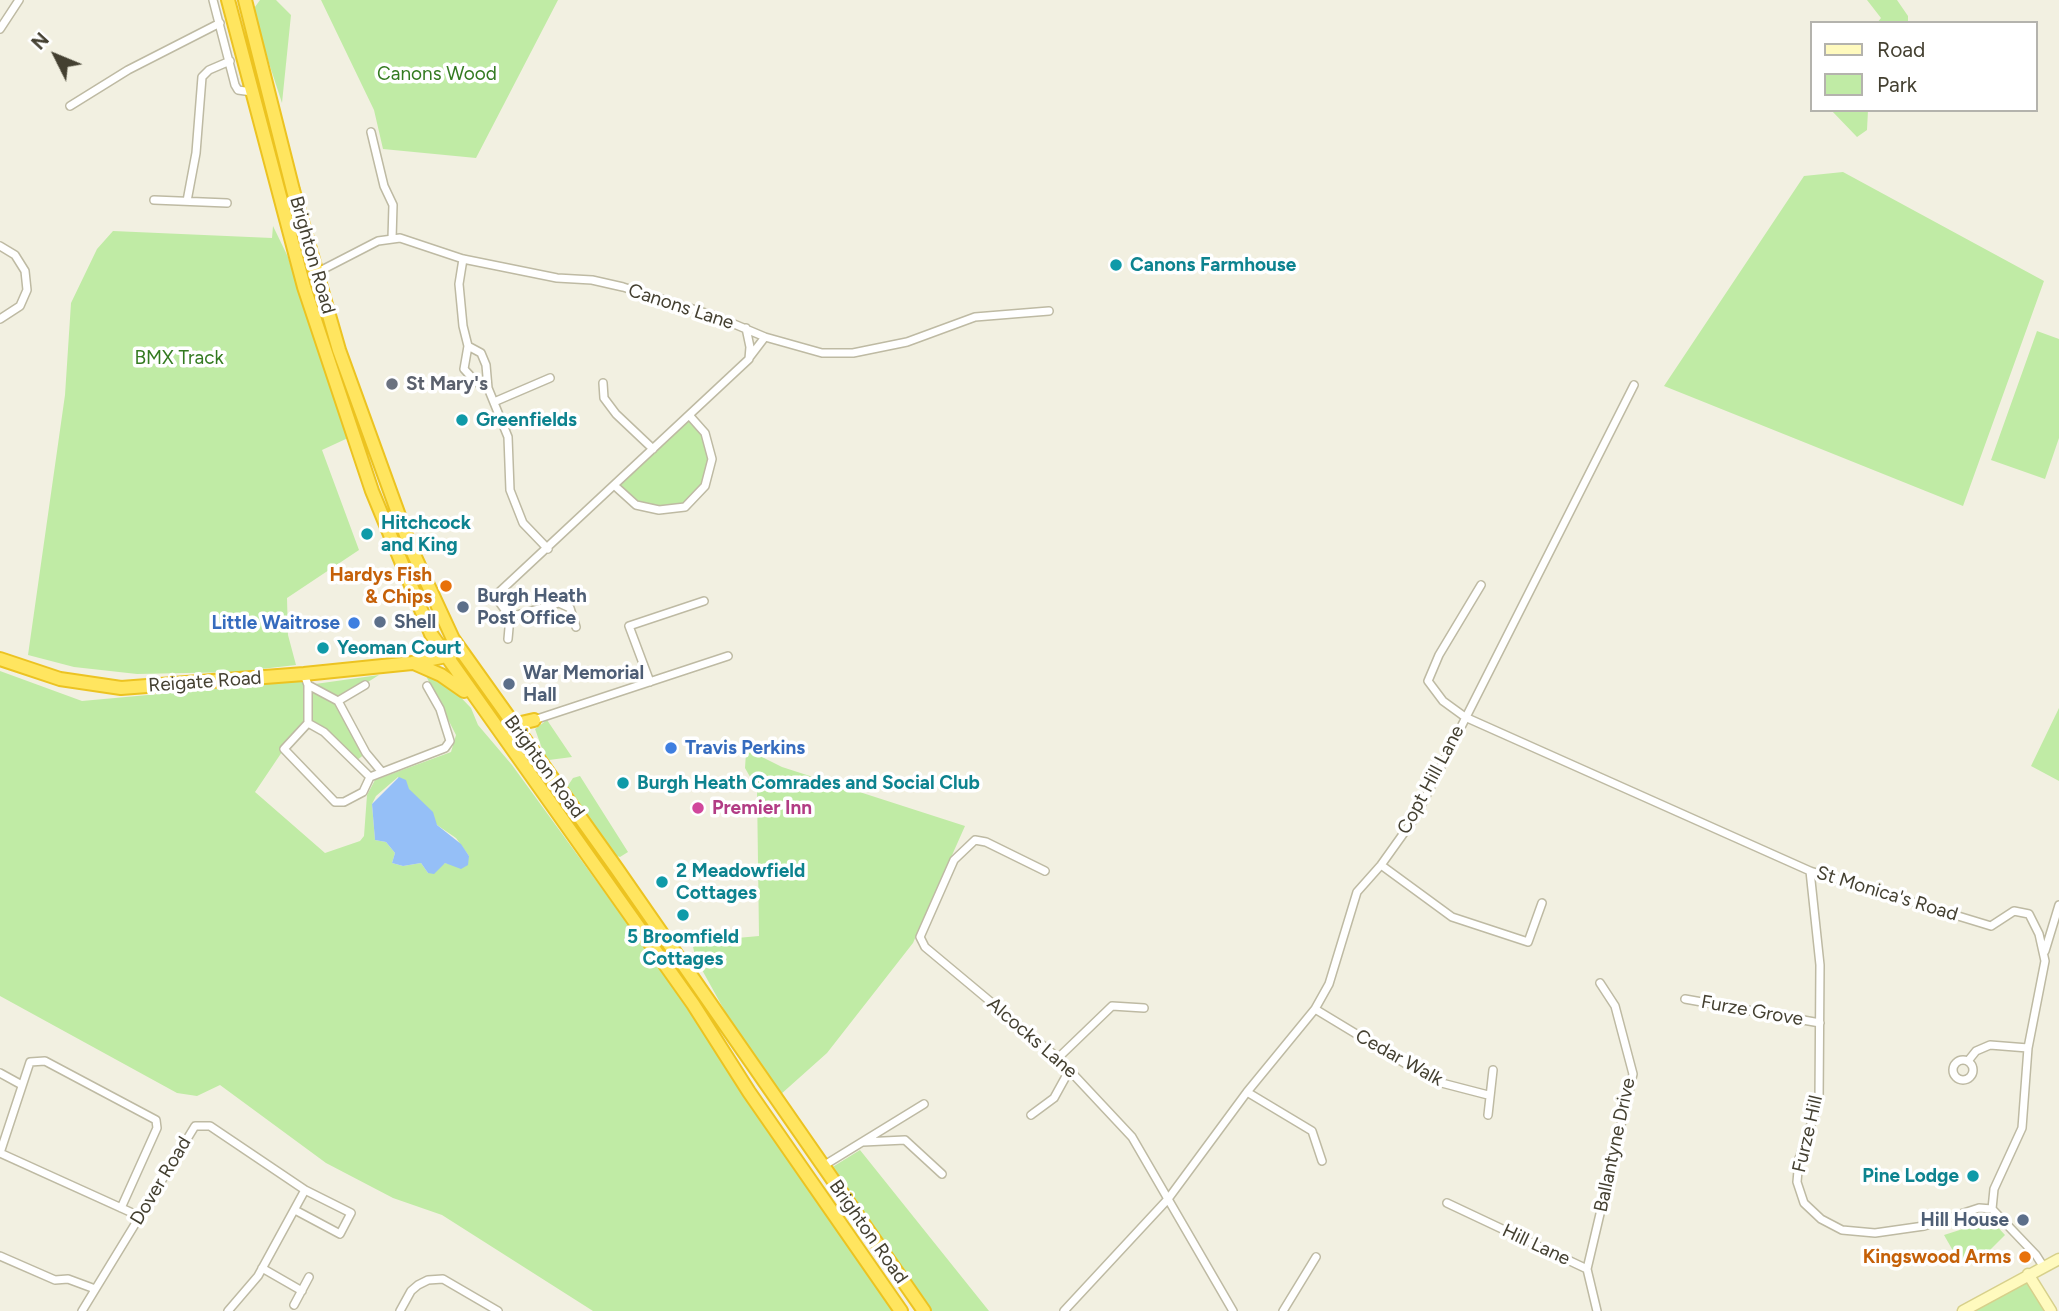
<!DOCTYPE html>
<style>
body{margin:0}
#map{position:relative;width:2059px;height:1311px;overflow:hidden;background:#f2f0e1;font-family:Figtree,sans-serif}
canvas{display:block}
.legend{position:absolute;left:1810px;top:21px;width:228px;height:91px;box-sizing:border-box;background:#fff;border:2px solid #b4b3ad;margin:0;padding:9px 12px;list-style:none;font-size:21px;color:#444031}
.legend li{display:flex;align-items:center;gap:14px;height:35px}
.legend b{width:35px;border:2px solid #b4b3ad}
.north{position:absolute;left:21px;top:21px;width:70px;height:70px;-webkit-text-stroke:5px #fff;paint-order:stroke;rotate:313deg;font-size:19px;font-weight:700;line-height:28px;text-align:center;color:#444031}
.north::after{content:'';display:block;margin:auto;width:24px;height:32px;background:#444031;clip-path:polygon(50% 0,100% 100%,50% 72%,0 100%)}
</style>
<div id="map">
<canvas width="2059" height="1311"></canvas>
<ul class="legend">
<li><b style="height:9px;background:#fffabe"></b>Road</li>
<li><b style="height:19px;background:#c0eba5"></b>Park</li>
</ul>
<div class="north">N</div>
</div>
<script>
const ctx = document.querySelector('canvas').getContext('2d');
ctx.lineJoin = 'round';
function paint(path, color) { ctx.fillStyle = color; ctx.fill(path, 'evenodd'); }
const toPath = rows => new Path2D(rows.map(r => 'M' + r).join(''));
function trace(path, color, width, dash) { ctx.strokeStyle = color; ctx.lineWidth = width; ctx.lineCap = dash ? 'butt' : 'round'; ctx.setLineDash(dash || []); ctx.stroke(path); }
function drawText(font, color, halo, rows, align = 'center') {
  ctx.font = font + ' Figtree,sans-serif'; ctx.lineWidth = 7; ctx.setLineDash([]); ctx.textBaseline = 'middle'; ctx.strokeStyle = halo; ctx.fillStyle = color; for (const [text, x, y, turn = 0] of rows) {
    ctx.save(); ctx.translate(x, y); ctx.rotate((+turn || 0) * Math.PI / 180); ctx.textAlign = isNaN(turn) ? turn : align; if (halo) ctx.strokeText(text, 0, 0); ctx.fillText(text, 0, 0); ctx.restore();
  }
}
paint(toPath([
 [260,0,276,0,291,15,282,103,252,11],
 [321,0,558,0,476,158,383,149,374,110],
 [1867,0,1897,0,1908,16,1908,23,1877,23,1881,18],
 [1831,110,1868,110,1867,130,1857,137],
 [1843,172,2044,281,1963,506,1664,386,1804,176],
 [273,226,288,257,348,438,322,450,359,550,287,598,288,635,296,665,235,672,137,674,74,667,28,655,65,395,71,303,97,249,113,231,272,238],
 [2037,331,2059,339,2059,438,2045,479,1991,460],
 [689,415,705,433,712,459,705,486,685,507,659,510,636,505,615,486],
 [0,671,82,701,301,681,308,685,379,675,338,701,366,753,356,761,308,723,284,749,255,792,325,853,360,841,364,836,367,795,375,780,451,752,456,735,425,674,446,682,471,708,478,725,512,765,656,963,893,1311,593,1311,442,1215,393,1198,326,1163,220,1085,197,1096,177,1093,0,996],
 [398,777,437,825,456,838,469,856,451,864,445,863,428,873,421,863,403,866,392,863,395,853,386,842,375,840,372,804,376,796],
 [2059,708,2059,781,2031,766],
 [547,720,572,757,549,760,544,754,535,729],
 [747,737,758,755,782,767,965,826,913,943,827,1053,780,1095,743,1044,696,959,693,947,715,940,759,936,757,789,745,768],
 [580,776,628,852,620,857,611,854,565,790,573,778],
 [860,1150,989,1311,931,1311,831,1168],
 [1991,1220,2005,1235,1978,1262,1971,1254,1960,1263,1944,1235],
 [2028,1274,2051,1311,1963,1311]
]), '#c0eba5');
paint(toPath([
 [399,777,406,780,409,789,433,812,437,825,461,844,469,856,468,865,461,869,445,863,434,874,428,873,421,863,403,866,392,863,395,853,386,842,375,840,372,804]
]), '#95bff7');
const street = toPath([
 [213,0,235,85,238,90,252,92],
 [0,29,19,0],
 [70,106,128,70,220,23],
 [371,132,384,186,393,205,392,239],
 [154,200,227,203],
 [187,201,196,153,202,77,209,70,230,61],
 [0,246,15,255,25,271,27,290,20,306,0,319],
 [463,259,459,284,463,326,468,346,481,353,486,365,488,388],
 [316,273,378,241,400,238,463,259,557,278,592,280,623,287,715,316,765,337,822,353,853,353,907,342,975,317,1049,311],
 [468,346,464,369,476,382,488,388,508,437,510,490,523,523,548,549],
 [749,358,765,337],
 [603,383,604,398,616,414,653,449],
 [494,402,550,378],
 [615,486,636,505,659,510,685,507,705,486,712,459,705,433,689,415],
 [1481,585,1439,655,1428,681,1443,701,1465,717,1810,871,1991,926,2014,911,2029,914,2039,934,2045,961,2028,1048,2022,1128,1994,1189,1992,1209],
 [576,627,570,608,559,603,510,617,495,596,749,359,750,347,746,328],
 [508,639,510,617],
 [304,674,308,685,338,701,366,753,381,771],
 [650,682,629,626,704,601],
 [308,685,308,723],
 [338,701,365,685],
 [534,720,728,656],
 [370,777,324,732,308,723,284,749,335,802,344,802,363,792,370,777,445,748,450,741,440,709,427,686],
 [1381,865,1452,917,1528,942,1542,903],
 [1045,871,986,842,975,840,954,860,920,937,925,947,1058,1058,1132,1137,1233,1311],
 [1810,871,1820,965,1819,1101,1799,1159,1797,1182,1804,1203,1821,1219,1842,1230,1875,1233,1924,1226,1979,1208,1992,1209,2036,1255,2043,1266],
 [2045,951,2059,905],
 [1685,999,1820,1023],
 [1315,1009,1434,1081,1488,1095],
 [1058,1058,1112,1006,1144,1008],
 '1953 1070a10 10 0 1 1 20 0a10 10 0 1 1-20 0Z',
 [1968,1061,1976,1051,1990,1045,2028,1048],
 [0,1073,20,1084],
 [1247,1092,1312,1131,1322,1161],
 [1031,1115,1054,1098,1070,1069],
 [1488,1115,1493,1070],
 [863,1142,905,1140,942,1174],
 [823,1166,924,1104],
 [1447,1203,1587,1269,1597,1311],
 [121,1208,157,1128,156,1120,45,1061,30,1062,0,1153,139,1216],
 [0,1256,55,1280,68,1279,95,1289],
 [262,1268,302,1291],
 [1587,1269,1633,1074,1615,1006,1600,983],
 [294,1305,309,1277],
 [82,1311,195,1126,210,1126,305,1190],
 [228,1311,258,1276,305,1190,351,1213,340,1234,295,1210],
 [400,1311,411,1291,418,1285,428,1280,443,1279,498,1311],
 [1064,1311,1168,1199,1247,1092,1315,1009,1329,984,1357,892,1381,865,1416,816,1634,385],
 [1283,1311,1316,1257]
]);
const secondary = toPath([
 [2028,1274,2051,1311],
 [1963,1311,2059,1259]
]);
const highway = toPath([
 [228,0,304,287,372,491,431,634,693,1004,749,1092,901,1311],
 [245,0,293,190,339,350,410,546,453,639,617,869,924,1311],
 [0,659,60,679,121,688,304,674,412,663,451,655],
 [416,664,441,675,464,691],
 [511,735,521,723,534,720]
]);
trace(street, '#bebaa3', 10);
trace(secondary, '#d7d08b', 13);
trace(highway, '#ecc321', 16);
trace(street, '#fff', 7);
trace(secondary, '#fffabe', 10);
trace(highway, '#ffe55f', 12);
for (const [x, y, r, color] of [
 [1116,265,7,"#0f9aa8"],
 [392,384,7,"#6b7280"],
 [462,420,7,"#0f9aa8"],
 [367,534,7,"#0f9aa8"],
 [446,586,7,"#e8710a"],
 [463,607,7,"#5c6f8a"],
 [380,622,7,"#5c6f8a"],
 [354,623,7,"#3f7fe0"],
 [323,648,7,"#0f9aa8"],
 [509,684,7,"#5c6f8a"],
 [671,748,7,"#3f7fe0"],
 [623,783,7,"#0f9aa8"],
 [698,808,7,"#d1479c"],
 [662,882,7,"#0f9aa8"],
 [683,915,7,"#0f9aa8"],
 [1973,1176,7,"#0f9aa8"],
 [2023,1220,7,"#5c6f8a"],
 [2025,1257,7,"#e8710a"]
]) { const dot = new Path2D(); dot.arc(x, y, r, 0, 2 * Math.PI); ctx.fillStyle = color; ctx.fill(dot); trace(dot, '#fff', 2.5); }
drawText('19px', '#337a20', '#fff', [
 ["Canons Wood",437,74],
 ["BMX Track",179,358]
]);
drawText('19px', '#444031', '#fff', [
 ["Brighton Road",312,255,74],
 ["Canons Lane",681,307,18],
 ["Reigate Road",205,682,-4],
 ["Brighton Road",544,767,54],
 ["Copt Hill Lane",1431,780,-62],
 ["St Monica's Road",1887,894,17],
 ["Furze Grove",1752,1011,10],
 ["Alcocks Lane",1032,1038,41],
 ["Cedar Walk",1399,1058,29],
 ["Furze Hill",1808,1134,-77],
 ["Ballantyne Drive",1615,1145,-78],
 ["Dover Road",161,1181,-59],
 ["Brighton Road",868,1232,55],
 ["Hill Lane",1536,1245,25]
]);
drawText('bold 19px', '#0d838f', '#fff', [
 ["Canons Farmhouse",1130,265],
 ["Greenfields",476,420],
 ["Hitchcock",381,523],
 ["and King",381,545],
 ["Yeoman Court",337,648],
 ["Burgh Heath Comrades and Social Club",637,783],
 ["2 Meadowfield",676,871],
 ["Cottages",676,893],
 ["5 Broomfield",683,937,"center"],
 ["Cottages",683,959,"center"],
 ["Pine Lodge",1959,1176,"right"]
], 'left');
drawText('bold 19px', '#5b616d', '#fff', [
 ["St Mary's",406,384]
], 'left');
drawText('bold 19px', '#c56008', '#fff', [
 ["Hardys Fish",432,575],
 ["& Chips",432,597],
 ["Kingswood Arms",2011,1257]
], 'right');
drawText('bold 19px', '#4e5e75', '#fff', [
 ["Burgh Heath",477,596],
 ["Post Office",477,618],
 ["Shell",394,622],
 ["War Memorial",523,673],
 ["Hall",523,695],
 ["Hill House",2009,1220,"right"]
], 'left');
drawText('bold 19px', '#366cbe', '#fff', [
 ["Little Waitrose",340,623],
 ["Travis Perkins",685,748,"left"]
], 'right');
drawText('bold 19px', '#b23c85', '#fff', [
 ["Premier Inn",712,808]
], 'left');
</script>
